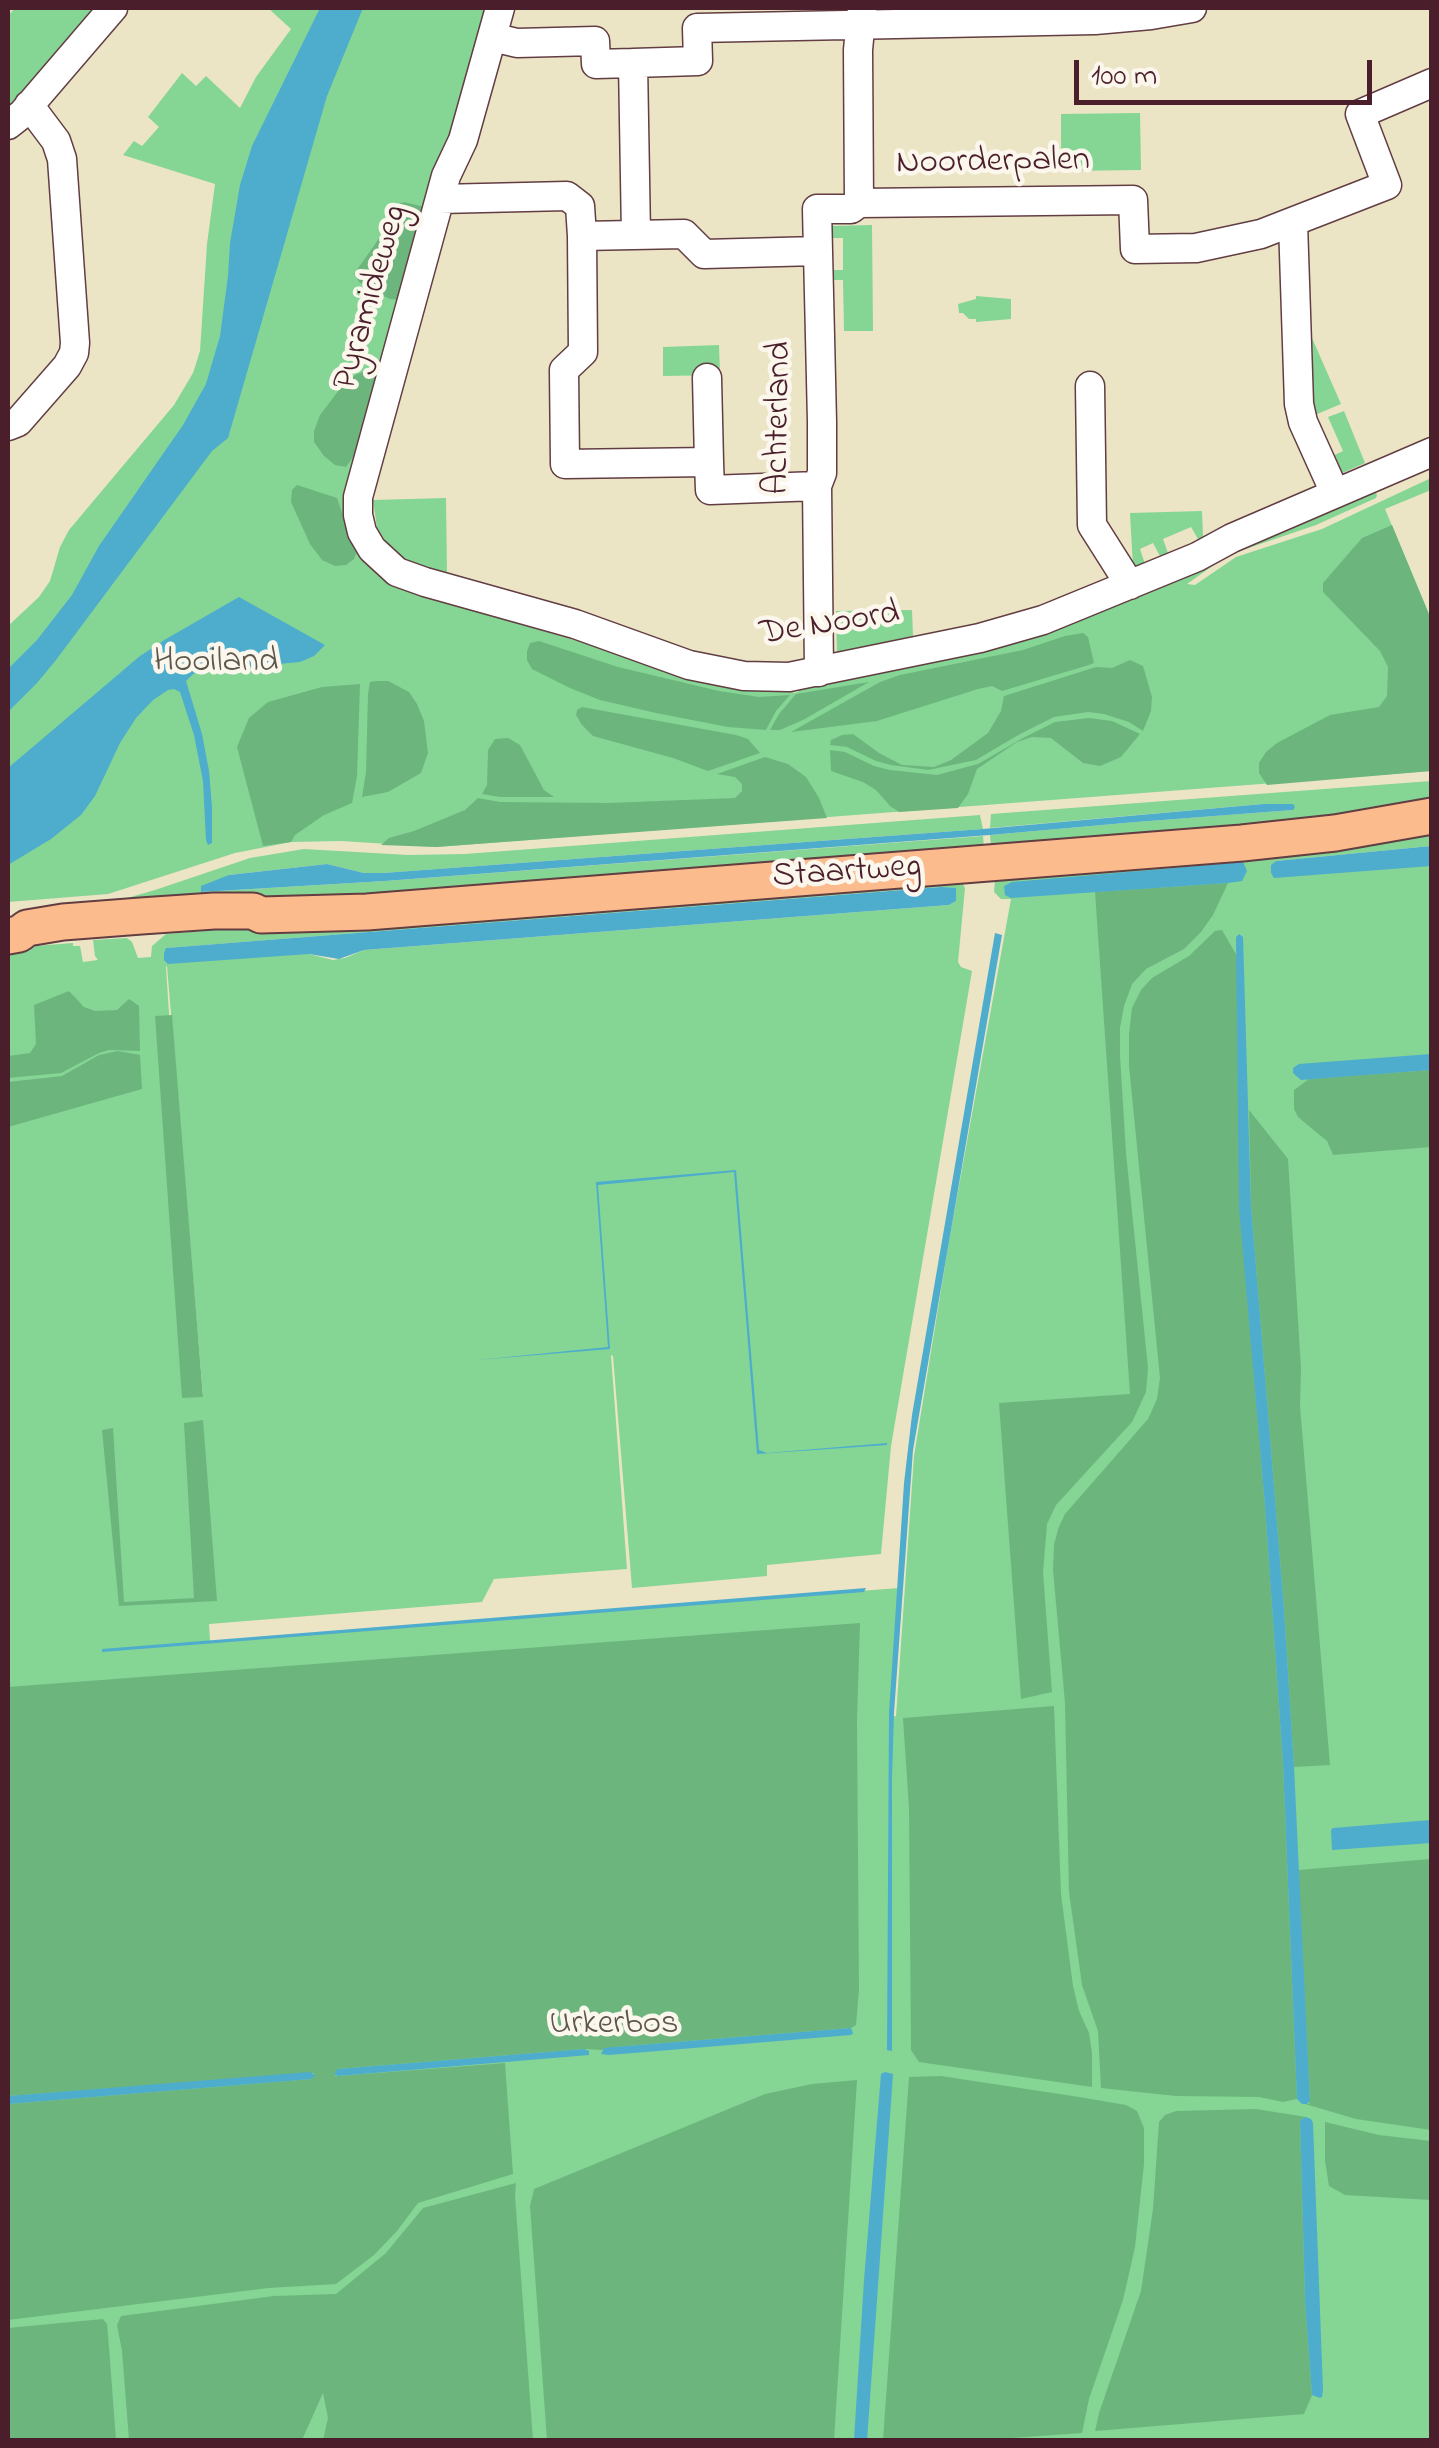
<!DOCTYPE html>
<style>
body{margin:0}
#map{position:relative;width:1439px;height:2448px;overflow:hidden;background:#ebe5c6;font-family:"Indie Flower",sans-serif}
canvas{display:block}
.frame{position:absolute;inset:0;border:10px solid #4a1f2b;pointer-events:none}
.scale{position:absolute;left:1074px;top:60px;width:298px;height:45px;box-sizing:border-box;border:5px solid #4a1f2b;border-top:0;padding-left:12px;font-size:30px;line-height:35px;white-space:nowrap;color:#4a1f2b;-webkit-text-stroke:8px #fbf7ec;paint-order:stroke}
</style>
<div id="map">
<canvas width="1439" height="2448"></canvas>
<div class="frame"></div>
<div class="scale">100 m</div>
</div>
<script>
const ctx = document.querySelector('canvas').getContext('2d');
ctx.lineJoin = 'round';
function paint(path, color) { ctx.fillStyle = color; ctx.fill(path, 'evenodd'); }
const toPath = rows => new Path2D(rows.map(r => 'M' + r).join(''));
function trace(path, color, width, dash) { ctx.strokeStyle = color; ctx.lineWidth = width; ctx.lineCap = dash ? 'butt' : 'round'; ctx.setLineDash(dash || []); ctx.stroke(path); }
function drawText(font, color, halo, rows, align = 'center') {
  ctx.font = font + ' "Indie Flower",sans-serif'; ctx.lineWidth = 9; ctx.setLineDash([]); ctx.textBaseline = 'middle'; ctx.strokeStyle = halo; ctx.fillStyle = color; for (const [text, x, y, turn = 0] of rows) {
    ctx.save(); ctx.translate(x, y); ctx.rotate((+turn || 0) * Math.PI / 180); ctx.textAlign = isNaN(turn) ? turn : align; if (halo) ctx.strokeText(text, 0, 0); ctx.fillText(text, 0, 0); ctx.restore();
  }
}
paint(toPath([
 [15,8,99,8,8,111,8,16],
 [268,8,485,8,451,130,455,137,354,533,469,604,474,611,585,643,593,640,796,688,793,693,798,692,802,684,1149,587,1306,522,1312,512,1373,486,1377,495,1376,498,1316,525,1228,555,1187,584,1195,585,1236,557,1322,529,1431,478,1431,490,1385,509,1431,619,1431,771,436,847,341,841,291,842,235,853,108,894,8,902,8,626,39,597,50,581,60,547,69,530,174,405,193,373,200,351,207,244,215,184,123,155,134,141,142,146,159,127,148,117,182,73,196,86,206,76,240,108,256,77,291,29],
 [1140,113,1141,170,1061,171,1061,114],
 [872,225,873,331,844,331,843,280,826,280,826,270,843,270,843,238,825,238,832,226],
 [976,296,1011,299,1011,319,976,322,976,319,969,319,963,313,959,313,958,304,976,299],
 [1312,338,1341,404,1310,417,1313,390],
 [719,345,720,375,663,376,663,347],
 [1344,411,1365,463,1338,475,1328,458,1343,451,1328,417],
 [446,498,447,574,410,563,389,547,377,528,373,500],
 [1202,511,1203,537,1198,539,1191,527,1163,539,1169,556,1161,558,1153,543,1140,549,1146,567,1133,568,1130,513],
 [912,610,913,636,880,644,876,651,837,658,836,611],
 [1431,781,1431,807,1415,811,991,847,990,835,1136,822,1292,810,1263,804,990,828,991,814],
 [980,815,983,829,383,873,364,873,327,864,229,875,201,892,385,881,983,836,984,848,343,905,117,901,155,890,250,858,304,849,408,855,465,854],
 [1431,823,1431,846,1276,861,1271,866,1431,856,1431,2440,8,2440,8,948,73,943,73,946,80,946,83,962,98,960,95,956,93,940,127,938,132,942,138,958,151,957,152,946,166,934,275,925,960,879,965,888,958,962,961,967,972,971,891,1446,881,1554,767,1565,767,1576,632,1588,613,1356,611,1355,627,1569,494,1579,482,1602,209,1624,210,1641,899,1588,892,1717,896,1716,914,1456,949,1241,1011,899,1001,899,994,892,995,879],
 [940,887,956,901,949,905,364,950,345,958,333,960,309,954,164,953,167,948],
 [167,966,203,1396,194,1397,166,967]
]), '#85d595');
paint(toPath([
 [404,202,429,208,401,300,390,299,375,292,359,282,354,274,380,237,399,204],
 [368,370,380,377,363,443,346,467,335,465,324,456,314,442,314,431,320,415,339,390,355,375],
 [297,485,337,498,345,521,360,545,354,559,346,565,335,566,322,560,310,544,291,502,292,490],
 [1392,525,1431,619,1431,771,1267,785,1259,773,1259,763,1266,752,1277,743,1330,715,1379,707,1387,696,1388,667,1380,651,1323,592,1323,583,1362,538],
 [1083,633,1088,637,1094,663,1089,665,1002,691,992,686,978,689,877,721,791,732,880,682,900,675,1023,650,1065,636],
 [539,641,618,667,719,691,759,697,790,695,776,711,766,730,728,727,656,713,600,700,570,688,532,669,527,660,527,651,530,643],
 [1130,660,1143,666,1152,697,1151,711,1143,731,1129,722,1104,714,1088,712,1054,717,1020,734,976,760,928,770,891,765,876,761,847,747,830,745,831,740,842,735,853,734,879,753,902,765,934,767,951,760,988,733,1001,711,1004,696,1096,667,1112,668],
 [376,681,388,681,409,692,417,704,424,721,428,753,421,773,388,792,362,797,366,772,368,694,370,682],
 [869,682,803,720,780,730,770,730,779,714,796,694],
 [360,684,357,776,352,803,324,815,295,835,291,842,263,846,237,747,249,718,268,702,322,687],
 [582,707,736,735,748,739,760,753,708,771,673,758,593,736,582,725,576,715,577,710],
 [1089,718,1112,721,1140,734,1121,757,1100,766,1083,763,1051,738,1032,737,1017,742,977,769,968,794,958,808,899,812,890,806,876,790,863,782,831,771,830,750,845,752,874,766,890,770,937,775,978,764,1023,738,1055,722],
 [508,738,520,745,544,790,554,797,500,797,482,794,487,785,488,750,495,739],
 [765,757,788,764,806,777,819,798,827,818,436,847,381,845,389,838,414,831,465,810,478,798,500,802,609,803,735,798,742,791,742,784,735,777,717,774],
 [1228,883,1213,915,1201,932,1184,949,1146,969,1132,984,1124,1006,1120,1028,1120,1056,1126,1153,1148,1368,1146,1392,1132,1422,1056,1505,1047,1524,1043,1572,1052,1692,1021,1699,999,1403,1130,1394,1095,892],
 [1222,930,1237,956,1240,1207,1265,1506,1283,1764,1297,2099,1283,2102,1259,2097,1176,2096,1101,2088,1098,2031,1082,1985,1069,1892,1065,1703,1053,1570,1054,1545,1058,1529,1065,1514,1148,1419,1157,1399,1160,1378,1129,1066,1129,1034,1132,1008,1141,990,1152,978,1189,956,1215,931],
 [69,991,84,1007,95,1011,117,1010,129,999,139,1006,140,1051,109,1050,99,1053,61,1073,8,1078,8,1056,30,1053,36,1044,34,1005],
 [172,1015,203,1397,182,1398,155,1016],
 [118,1051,140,1055,142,1089,8,1127,8,1082,62,1076,99,1055],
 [1431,1070,1431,1147,1333,1155,1327,1141,1298,1117,1294,1109,1294,1090,1309,1079],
 [1249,1110,1288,1159,1301,1368,1300,1406,1330,1765,1294,1767,1284,1609,1251,1205],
 [203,1420,217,1601,119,1606,102,1430,113,1428,124,1602,194,1598,184,1423],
 [860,1623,857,1720,859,1989,856,2025,851,2028,614,2047,601,2050,584,2049,338,2069,335,2076,338,2076,505,2063,513,2174,418,2203,397,2231,374,2255,336,2284,269,2288,8,2320,8,2104,312,2079,314,2073,8,2096,8,1687],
 [1054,1706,1061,1894,1073,1986,1079,2011,1089,2033,1092,2053,1092,2087,919,2062,911,2050,909,1808,903,1718],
 [1431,1859,1431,2130,1356,2119,1305,2104,1309,2104,1310,2101,1298,1870],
 [941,2076,1079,2097,1126,2105,1137,2111,1144,2128,1144,2164,1135,2247,1123,2300,1089,2399,1082,2433,984,2440,883,2440,909,2077],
 [857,2080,834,2440,547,2440,530,2206,534,2189,765,2094,812,2084],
 [1256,2109,1306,2117,1300,2120,1305,2301,1312,2395,1304,2414,1095,2431,1099,2413,1141,2291,1153,2209,1159,2122,1165,2115,1176,2111],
 [1325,2122,1379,2135,1431,2141,1431,2200,1345,2195,1329,2186,1325,2161],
 [516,2183,515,2195,533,2440,323,2440,328,2418,323,2393,302,2440,129,2440,122,2351,117,2325,121,2316,274,2296,336,2294,386,2253,423,2208],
 [103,2319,107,2324,108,2334,116,2440,8,2440,8,2328]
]), '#6cb67e');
paint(toPath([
 [320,8,363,8,327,96,228,438,212,451,56,660,37,683,8,712,8,669,37,640,72,595,99,546,183,425,206,384,220,336,228,276,230,243,240,185,252,146],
 [239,597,325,645,314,656,300,662,204,671,193,674,186,681,202,734,209,771,212,807,212,843,208,845,206,840,203,781,194,735,180,692,174,689,168,690,153,700,136,718,120,743,95,796,81,815,51,839,8,865,8,768,140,656,166,639],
 [1263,804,1293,804,1295,807,1293,810,1136,822,990,835,385,881,201,892,201,886,229,875,327,864,364,873,383,873,983,829],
 [1431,846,1431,866,1274,878,1271,873,1271,865,1276,861],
 [1243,862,1247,871,1242,881,1228,883,1011,898,1005,895,1004,886,1012,882],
 [941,887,956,888,956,901,949,905,364,950,339,959,309,954,168,964,164,960,164,953,166,948],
 [995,933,1002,935,913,1450,894,1713,892,1778,892,2051,887,2050,889,1713,904,1483,912,1415],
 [1239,934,1243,937,1251,1205,1284,1609,1294,1767,1310,2101,1307,2104,1302,2104,1297,2099,1283,1764,1265,1506,1239,1207,1236,937],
 [1431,1054,1431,1070,1301,1080,1293,1073,1293,1068,1299,1064],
 [736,1170,759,1450,767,1453,887,1443,887,1445,757,1454,734,1172,598,1185,610,1349,477,1360,608,1347,596,1182],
 [866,1588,864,1592,102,1652,102,1649],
 [1431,1820,1431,1843,1332,1850,1331,1830,1333,1828],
 [851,2028,853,2033,851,2035,609,2055,601,2054,604,2048,614,2047],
 [584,2049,589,2051,589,2055,338,2076,334,2074,338,2069],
 [310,2072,315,2075,312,2079,8,2104,8,2096],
 [885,2072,893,2074,869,2413,867,2440,854,2440,864,2280,881,2074],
 [1306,2117,1311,2119,1313,2123,1323,2390,1322,2397,1320,2398,1312,2395,1305,2301,1300,2120]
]), '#4eaccd');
const minor = toPath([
 [500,8,463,140,446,176,358,497,358,515,362,532,372,549,397,572,425,582,575,624,689,665,744,676,789,677,980,638,1043,620,1197,557,1232,538,1432,452],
 [862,8,858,50,859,203,1133,200,1135,249,1196,248,1261,234,1387,185,1360,114,1432,83],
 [492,37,517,43,595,41,596,64,633,63],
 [8,125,22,114,113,8],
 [440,199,567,196,580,206,582,236],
 [1293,223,1299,404,1303,422,1335,493],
 [636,235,633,63,698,61,697,28,1095,20,1151,15,1192,8],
 [707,378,709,462],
 [1090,386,1092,525,1130,585],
 [8,426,18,422,67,366,74,353,75,343,62,159,56,141,29,105],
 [817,486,710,490,709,462,565,464,564,370,583,352,582,236,684,234,704,254,817,251],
 [819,672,817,486,822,473,822,422,817,209,851,209,859,203]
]);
const major = toPath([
 [8,936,19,934,27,928,63,922,141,916,214,911,253,911,261,915,367,912,1242,843,1335,833,1432,816]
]);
trace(minor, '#623d42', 31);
trace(major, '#623d42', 39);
trace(minor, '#fff', 28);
trace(major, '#fbbb8d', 35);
drawText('35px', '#4a1f2b', '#fbf7ec', [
 ["Noorderpalen",993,164,-1],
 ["Pyramideweg",373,298,-74],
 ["Achterland",781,418,-89],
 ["De Noord",830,626,-9],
 ["Staartweg",847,874,-4]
]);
drawText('35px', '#5c564b', '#fbf7ec', [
 ["Hooiland",216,664],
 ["Urkerbos",614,2026]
]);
</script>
